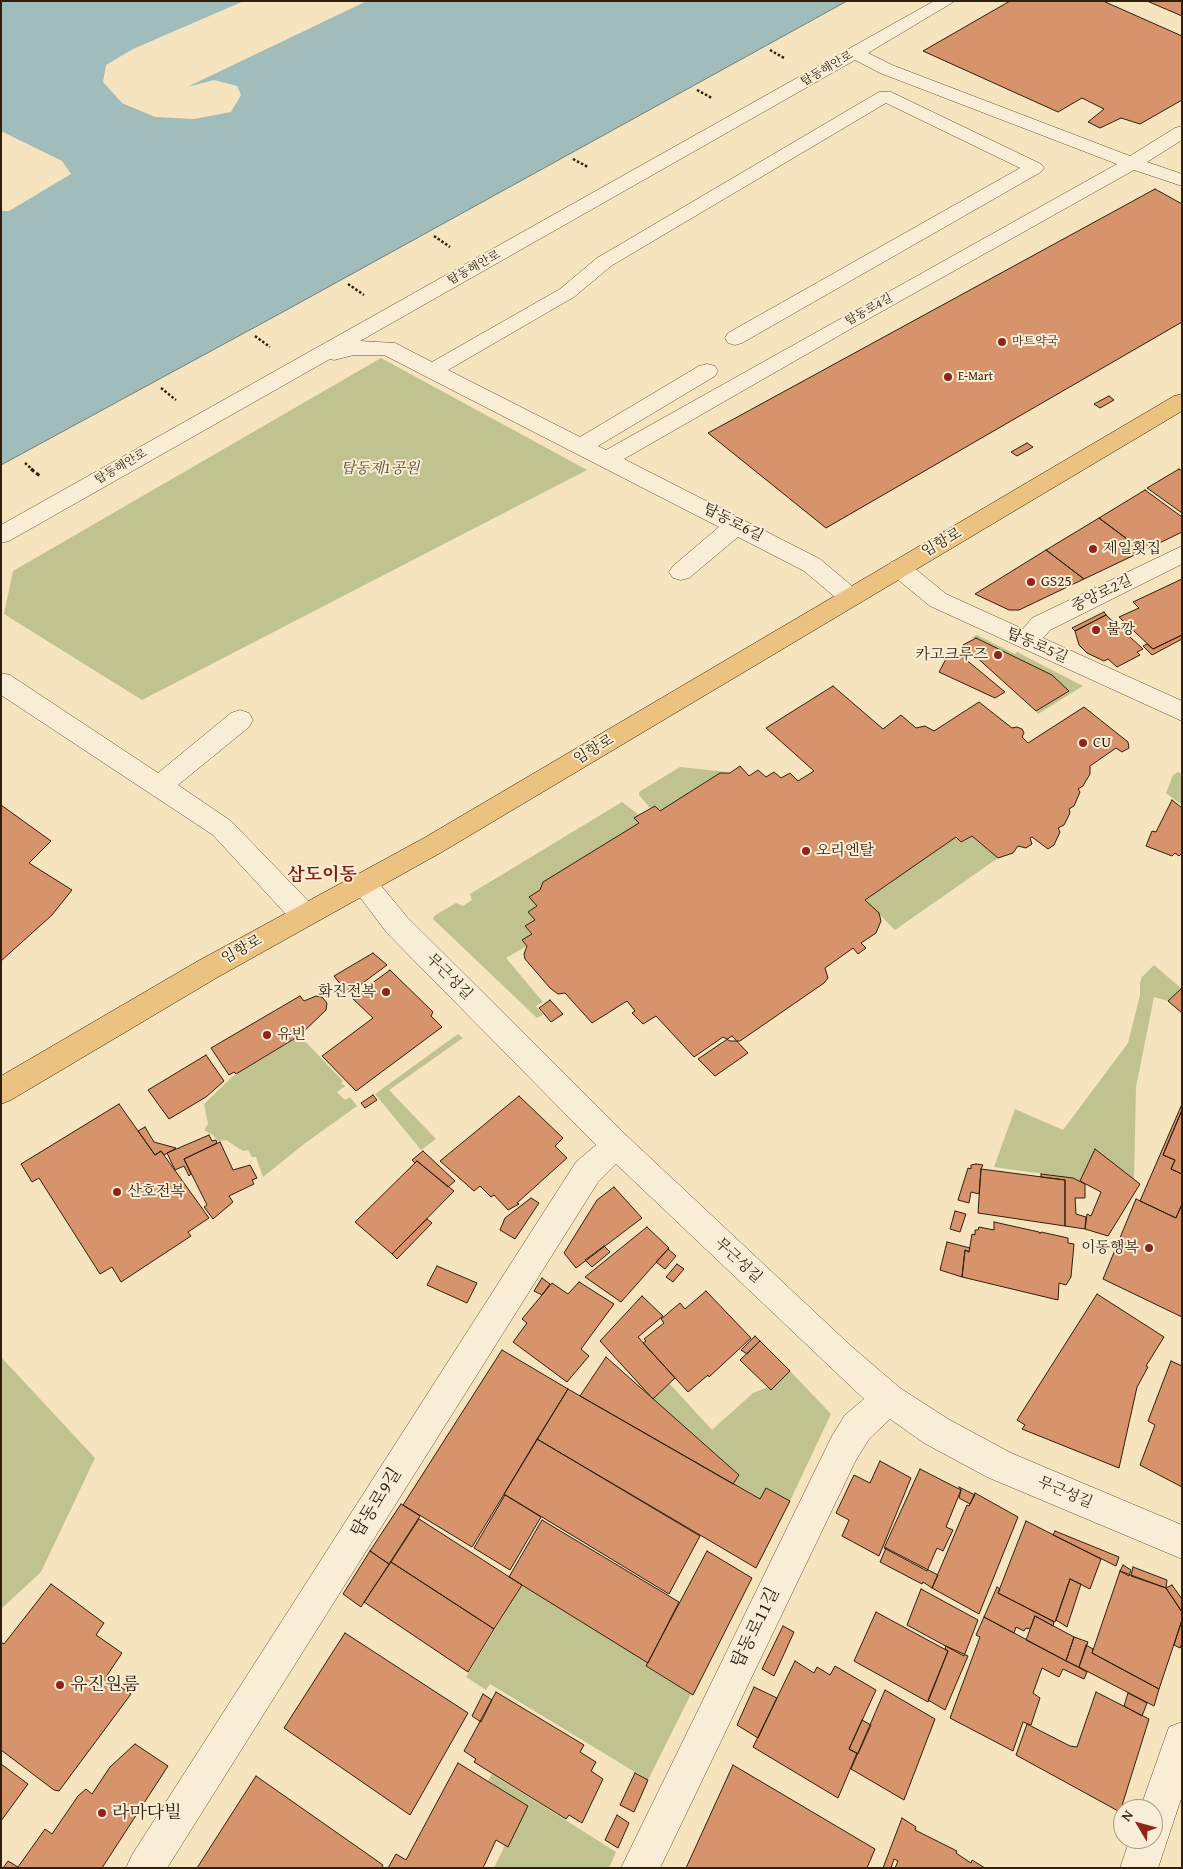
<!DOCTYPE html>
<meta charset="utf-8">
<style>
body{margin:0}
#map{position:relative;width:1183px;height:1869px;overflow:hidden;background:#f6e4be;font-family:"Gentium Book Plus",serif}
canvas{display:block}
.frame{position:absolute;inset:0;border:2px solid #2f1f0c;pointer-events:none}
.north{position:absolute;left:1113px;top:1799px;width:50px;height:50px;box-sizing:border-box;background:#f9edd5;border:1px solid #a89b85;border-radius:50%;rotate:307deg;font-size:14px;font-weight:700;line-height:20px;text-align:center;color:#2f1f0c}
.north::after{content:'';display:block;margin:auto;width:18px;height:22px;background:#8f2418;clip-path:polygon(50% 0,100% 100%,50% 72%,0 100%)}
</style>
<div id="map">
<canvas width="1183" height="1869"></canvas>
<div class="frame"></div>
<div class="north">N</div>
</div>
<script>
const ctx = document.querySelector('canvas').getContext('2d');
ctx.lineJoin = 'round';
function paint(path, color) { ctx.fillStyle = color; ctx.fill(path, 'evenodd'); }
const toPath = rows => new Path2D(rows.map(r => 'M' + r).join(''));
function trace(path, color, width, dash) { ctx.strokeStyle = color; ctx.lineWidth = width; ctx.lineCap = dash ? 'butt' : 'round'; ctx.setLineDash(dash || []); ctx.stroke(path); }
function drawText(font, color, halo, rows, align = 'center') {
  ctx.font = font + ' "Gentium Book Plus","Noto Serif KR",serif'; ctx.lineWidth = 4; ctx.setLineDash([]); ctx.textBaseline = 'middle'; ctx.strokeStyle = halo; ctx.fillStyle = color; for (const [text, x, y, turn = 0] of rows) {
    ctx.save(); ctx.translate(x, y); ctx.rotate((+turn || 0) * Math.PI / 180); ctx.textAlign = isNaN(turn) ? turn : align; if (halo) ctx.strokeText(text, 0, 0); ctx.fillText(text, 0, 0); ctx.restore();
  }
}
paint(toPath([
 [381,358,587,470,142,700,4,614,13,571],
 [977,635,1015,654,1017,652,1083,686,1038,714,1036,711,1069,691,1052,675,976,638,971,638],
 [680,767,728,772,720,773,660,811,655,806,650,808,639,795,639,792],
 [1178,772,1182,774,1182,805,1166,793,1173,775],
 [622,802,639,815,634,818,639,823,543,882,537,906,528,912,535,920,525,926,532,934,522,940,527,946,506,958,543,1002,536,1006,543,1015,537,1018,433,919,434,916,456,903,463,906,472,900,470,894],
 [972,836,998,858,895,930,865,900,956,837,961,842],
 [1154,965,1182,989,1168,1001,1154,997,1136,1087,1134,1180,1095,1150,1080,1181,1073,1178,994,1167,1015,1109,1063,1130,1128,1043,1140,995,1140,983,1142,977],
 [458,1034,463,1038,389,1090,436,1139,421,1150,375,1094],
 [300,1036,343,1081,341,1083,345,1086,337,1092,345,1100,350,1097,357,1106,304,1144,263,1177,256,1157,252,1157,248,1150,243,1151,226,1140,218,1141,213,1135,204,1130,208,1124,204,1104,232,1077],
 [1,1357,95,1458,41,1572,1,1609],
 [790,1371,831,1414,790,1501,766,1488,760,1499,733,1484,738,1474,653,1399,669,1383,712,1430,753,1393,768,1387,771,1390],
 [522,1585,648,1663,646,1667,691,1694,648,1780,490,1684,486,1690,466,1677],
 [492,1774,616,1852,609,1868,494,1868,505,1845,508,1847,528,1806,488,1781]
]), '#c0c38f');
const water = toPath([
 [1,1,847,1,281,313,1,465,1,1]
]);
paint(water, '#a0bcbb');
trace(water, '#737d75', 1);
paint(toPath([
 [244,1,367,1,187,87,214,80,237,86,241,95,231,112,194,119,155,117,122,103,103,82,106,65,133,49],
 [1,131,62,161,71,174,9,211,1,211]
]), '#f6e4be');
const building = toPath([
 [1010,1,1103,1,1182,36,1182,100,1140,124,1121,118,1100,128,1088,122,1104,109,1082,98,1058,112,923,51,1010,1],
 [1147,1,1182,1,1182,16,1147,1],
 [1155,189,1182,204,1182,322,826,528,708,433,1155,189],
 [1109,396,1114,400,1100,408,1094,404,1109,396],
 [1027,443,1033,447,1017,456,1011,452,1027,443],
 [1179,469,1182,471,1182,513,1147,488,1179,469],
 [1145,490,1182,517,1182,532,1143,551,1099,518,1145,490],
 [1099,518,1143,551,1084,579,1046,550,1099,518],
 [1046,550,1084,579,1019,610,1009,610,975,594,1046,550],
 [1182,579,1182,635,1153,649,1119,617,1139,608,1133,602,1182,579],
 [1104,612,1106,615,1075,631,1072,628,1104,612],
 [1106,615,1143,649,1137,652,1140,655,1117,667,1108,659,1104,661,1087,653,1079,645,1075,631,1106,615],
 [1182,635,1182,639,1152,655,1143,646,1147,644,1153,649,1182,635],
 [976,638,1052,675,1069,691,1036,711,963,645,976,638],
 [952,648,1005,692,995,698,939,672,952,648],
 [833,686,883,729,901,715,916,728,925,726,934,731,979,702,1012,728,1017,727,1022,729,1024,733,1022,737,1028,743,1084,707,1128,742,1129,748,1122,752,1116,748,1090,766,1090,774,1083,786,1078,789,1080,792,1074,806,1069,809,1070,813,1064,825,1058,828,1060,832,1054,845,1048,849,1032,837,1030,838,1032,844,1026,848,1018,846,1013,853,998,858,972,836,961,842,956,837,865,900,879,913,881,921,876,933,861,943,866,948,858,954,853,948,825,968,828,978,824,983,740,1041,730,1041,723,1037,694,1057,656,1016,643,1024,632,1013,635,1011,627,1001,592,1023,565,993,558,994,550,988,525,959,524,954,527,946,522,940,532,934,525,926,535,920,528,912,537,906,529,897,540,890,543,882,639,823,634,818,639,815,655,806,660,811,720,773,730,773,740,766,749,776,758,770,766,777,774,772,781,778,790,773,798,781,814,771,766,728,833,686],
 [1172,800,1182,808,1182,853,1179,856,1175,853,1172,856,1146,846,1152,831,1156,832,1172,800],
 [1,805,51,841,29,863,72,890,52,915,1,961,1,805],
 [373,953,387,965,348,994,334,976,373,953],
 [390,970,433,1012,431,1016,442,1027,356,1091,322,1056,373,1018,352,998,390,970],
 [1181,989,1182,989,1182,1013,1168,1001,1181,989],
 [300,996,304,1001,316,996,322,997,327,1003,326,1010,299,1036,236,1074,234,1072,229,1075,211,1048,300,996],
 [550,1000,563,1014,551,1022,539,1008,550,1000],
 [732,1036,748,1053,715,1076,698,1059,732,1036],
 [206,1055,224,1081,206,1097,169,1119,148,1090,206,1055],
 [373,1095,377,1100,365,1108,361,1103,373,1095],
 [519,1096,563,1138,555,1146,567,1158,517,1203,519,1204,508,1210,494,1195,491,1197,480,1186,474,1191,440,1161,519,1096],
 [119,1104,155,1155,161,1151,209,1218,188,1232,191,1236,121,1282,112,1267,100,1274,39,1178,32,1182,21,1164,119,1104],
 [1182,1104,1182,1110,1163,1155,1175,1160,1171,1169,1182,1174,1182,1204,1176,1218,1140,1201,1182,1104],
 [1182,1110,1182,1174,1171,1169,1175,1160,1163,1155,1182,1110],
 [145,1127,154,1142,176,1148,164,1155,161,1151,155,1155,138,1131,145,1127],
 [209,1135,212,1141,216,1140,217,1143,184,1159,191,1174,189,1176,184,1166,175,1170,167,1153,209,1135],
 [220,1142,233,1170,250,1165,257,1178,252,1180,254,1184,229,1196,233,1202,213,1219,204,1207,207,1205,184,1159,220,1142],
 [1095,1149,1140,1184,1108,1236,1085,1229,1087,1214,1091,1216,1101,1192,1080,1181,1095,1149],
 [423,1151,455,1181,448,1187,417,1161,415,1163,412,1160,423,1151],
 [417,1161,454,1191,392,1254,355,1222,417,1161],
 [976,1164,983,1165,981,1169,979,1194,971,1192,969,1203,958,1200,968,1168,971,1169,971,1165,976,1164],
 [981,1169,1065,1180,1065,1226,978,1213,981,1169],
 [1041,1174,1073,1178,1085,1184,1085,1198,1075,1198,1076,1214,1086,1217,1085,1229,1065,1226,1065,1180,1041,1177,1041,1174],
 [614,1187,642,1218,576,1268,564,1253,597,1200,614,1187],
 [531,1198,539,1203,515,1239,500,1230,505,1218,531,1198],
 [1136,1199,1176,1218,1182,1204,1182,1317,1103,1279,1136,1199],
 [955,1211,966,1214,960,1232,950,1229,955,1211],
 [427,1219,432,1223,397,1259,392,1254,427,1219],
 [994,1222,1039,1232,1040,1234,1041,1232,1068,1238,1068,1243,1074,1244,1071,1277,1066,1285,1059,1283,1058,1300,962,1277,965,1250,969,1252,972,1234,975,1235,975,1230,978,1230,979,1227,994,1230,994,1222],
 [647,1227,669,1248,621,1302,585,1277,647,1227],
 [947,1242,970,1248,969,1252,965,1250,962,1277,940,1270,947,1242],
 [604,1246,610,1252,592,1267,585,1260,604,1246],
 [668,1249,676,1256,665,1269,656,1262,668,1249],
 [677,1264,684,1269,673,1282,666,1277,677,1264],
 [437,1266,477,1283,467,1303,427,1285,437,1266],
 [542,1278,550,1284,542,1295,534,1291,542,1278],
 [579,1282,614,1304,581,1349,589,1356,567,1382,513,1342,527,1323,522,1319,552,1283,568,1294,579,1282],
 [706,1291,751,1338,709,1377,708,1375,688,1392,643,1343,646,1341,644,1339,664,1323,661,1319,680,1303,685,1309,706,1291],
 [1097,1294,1164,1337,1146,1366,1148,1367,1137,1387,1119,1468,1022,1429,1025,1425,1017,1420,1097,1294],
 [642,1296,663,1316,638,1337,675,1378,653,1399,600,1341,642,1296],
 [755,1336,760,1341,747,1354,741,1350,755,1336],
 [760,1341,790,1371,771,1390,740,1360,760,1341],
 [502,1350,568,1389,472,1547,403,1505,502,1350],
 [606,1357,739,1475,733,1484,580,1396,606,1357],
 [1171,1361,1182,1366,1182,1487,1140,1465,1155,1425,1148,1421,1171,1361],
 [568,1389,760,1499,766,1488,790,1501,756,1568,537,1439,568,1389],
 [537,1439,700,1536,669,1594,504,1494,537,1439],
 [880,1461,911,1478,879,1556,842,1536,849,1520,836,1513,854,1475,870,1483,880,1461],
 [920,1469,961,1490,946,1527,953,1530,943,1551,937,1548,927,1571,884,1548,920,1469],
 [959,1487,975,1495,970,1504,959,1498,961,1490,959,1487],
 [975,1493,1018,1517,979,1614,932,1588,967,1505,969,1506,975,1493],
 [505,1495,541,1517,510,1570,474,1548,505,1495],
 [401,1504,420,1516,389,1564,370,1551,401,1504],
 [419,1519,522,1585,494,1629,391,1562,419,1519],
 [542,1520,679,1602,648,1663,509,1577,542,1520],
 [1026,1521,1101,1559,1090,1589,1070,1579,1055,1622,998,1593,1026,1521],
 [1055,1531,1119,1557,1116,1566,1053,1535,1055,1531],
 [886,1548,938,1575,932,1588,923,1582,922,1584,880,1562,886,1548],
 [370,1551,389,1564,361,1607,343,1594,370,1551],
 [707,1551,752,1578,693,1695,646,1666,707,1551],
 [391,1562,494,1629,468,1672,364,1602,391,1562],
 [1123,1565,1131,1570,1129,1576,1120,1571,1123,1565],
 [1133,1567,1167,1580,1166,1588,1131,1576,1133,1567],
 [1120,1571,1166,1588,1182,1612,1182,1620,1159,1689,1092,1653,1120,1571],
 [1070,1579,1081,1584,1067,1627,1056,1620,1070,1579],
 [51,1584,104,1623,96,1635,122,1653,106,1677,131,1694,59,1791,54,1790,1,1750,1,1642,4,1644,51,1584],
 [1172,1585,1182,1599,1182,1612,1166,1588,1172,1585],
 [997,1587,1000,1589,998,1593,1054,1622,1053,1626,1035,1616,1030,1629,1026,1628,1024,1631,1016,1627,1014,1633,984,1617,997,1587],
 [921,1589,978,1620,964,1656,907,1625,921,1589],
 [876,1612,948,1651,928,1702,854,1661,876,1612],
 [1035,1616,1074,1637,1066,1661,1026,1640,1035,1616],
 [984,1617,1087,1672,1084,1679,1063,1669,1059,1677,1042,1668,1033,1693,1040,1698,1031,1725,1023,1722,1013,1751,950,1718,980,1637,976,1635,984,1617],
 [1182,1620,1182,1643,1180,1648,1174,1645,1182,1620],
 [783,1626,794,1632,774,1676,762,1669,783,1626],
 [345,1633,468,1713,410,1815,284,1728,345,1633],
 [1074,1637,1088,1642,1079,1667,1066,1661,1074,1637],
 [1086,1645,1093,1649,1092,1653,1159,1689,1154,1706,1079,1667,1086,1645],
 [946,1646,968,1656,945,1710,928,1700,948,1651,945,1649,946,1646],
 [795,1661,814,1673,817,1667,830,1675,835,1666,876,1690,849,1749,857,1753,838,1798,753,1747,795,1661],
 [754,1687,777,1698,758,1738,737,1725,754,1687],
 [885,1690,935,1719,904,1800,851,1769,885,1690],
 [496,1692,584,1745,580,1752,596,1762,591,1771,603,1779,582,1823,569,1815,566,1819,474,1762,476,1759,464,1751,496,1692],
 [1096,1692,1149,1719,1120,1812,1016,1755,1027,1724,1070,1746,1077,1747,1096,1692],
 [1128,1693,1147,1703,1142,1716,1124,1706,1128,1693],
 [483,1694,492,1700,481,1722,472,1716,483,1694],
 [862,1720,871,1725,858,1754,849,1749,862,1720],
 [135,1744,168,1766,102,1868,3,1868,8,1861,18,1867,45,1829,52,1834,78,1796,86,1789,92,1794,110,1767,135,1744],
 [458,1763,528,1806,508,1847,496,1840,483,1868,388,1868,396,1854,406,1860,458,1763],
 [1,1764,28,1784,1,1821,1,1764],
 [733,1765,875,1849,867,1868,686,1868,733,1765],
 [635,1773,648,1780,634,1812,620,1805,635,1773],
 [256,1776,383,1865,382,1868,197,1868,256,1776],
 [617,1815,629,1823,618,1848,605,1840,617,1815],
 [902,1818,916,1827,915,1830,957,1851,956,1853,971,1863,972,1860,985,1868,895,1868,898,1861,894,1859,891,1868,883,1868,902,1818]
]);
paint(building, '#d7936c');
trace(building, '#2f1f0c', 1);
const minor = toPath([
 [934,1,955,1,868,53,892,65,1130,156,1175,128,1182,126,1182,140,1147,162,1182,174,1182,186,1134,170,854,327,624,459,820,559,858,591,862,597,858,603,850,606,842,603,804,571,738,537,689,578,681,580,673,578,669,572,673,566,719,527,384,355,354,355,334,360,330,359,9,541,1,543,1,525,934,1],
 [855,60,880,73,1117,164,606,450,598,446,715,376,718,371,715,366,707,364,699,366,580,437,448,370,574,297,611,266,886,103,1020,168,728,333,725,338,728,343,735,345,742,343,1041,172,1044,168,1041,164,891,92,879,92,597,258,560,289,432,362,395,343,360,341,855,60],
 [1182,546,1182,564,1050,630,1043,638,1182,701,1182,721,930,606,891,574,887,568,891,562,899,560,907,562,946,594,1023,629,1032,618,1182,546],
 [1,673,10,675,158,773,231,713,240,710,249,713,253,720,249,727,178,785,231,821,314,907,318,915,314,923,304,926,294,923,213,835,1,695,1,673],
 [363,873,373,876,407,917,627,1136,851,1346,900,1388,948,1419,1011,1453,1182,1525,1182,1559,987,1477,924,1443,890,1419,869,1439,856,1460,660,1868,621,1868,832,1436,845,1415,864,1399,616,1164,598,1182,167,1868,126,1868,132,1855,576,1162,596,1145,387,933,350,884,353,876,363,873],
 [1182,1722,1182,1796,1158,1868,1120,1868,1130,1839,1153,1839,1153,1809,1140,1809,1169,1727,1182,1722]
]);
const major = toPath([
 [1182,394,1182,411,442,852,218,977,11,1100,1,1104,1,1076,198,961,424,838,1174,396,1182,394]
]);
trace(minor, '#615038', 1);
trace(major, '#2f1f0c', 1);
trace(toPath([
 [770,50,784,58],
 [697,90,712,98],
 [573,159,588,167],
 [434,236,450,247],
 [348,284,364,295],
 [255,336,270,347],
 [161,388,176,400],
 [25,463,33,470]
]), '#2f1f0c', 2.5, [2.5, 2]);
trace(toPath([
 [31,469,40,476]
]), '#2f1f0c', 3, [4, 2.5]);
paint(minor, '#f9edd5');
paint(major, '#ebc27f');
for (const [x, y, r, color] of [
 [1002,342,5,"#8f2418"],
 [948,377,5,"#8f2418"],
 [1093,549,5,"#8f2418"],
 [1031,582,5,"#8f2418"],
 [1096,630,5,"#8f2418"],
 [998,655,5,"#8f2418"],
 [1083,743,5,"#8f2418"],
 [806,851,5,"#8f2418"],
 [386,992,5,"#8f2418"],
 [267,1035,5,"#8f2418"],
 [117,1192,5,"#8f2418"],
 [1149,1248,5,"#8f2418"],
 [60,1685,5,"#8f2418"],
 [102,1813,5,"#8f2418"]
]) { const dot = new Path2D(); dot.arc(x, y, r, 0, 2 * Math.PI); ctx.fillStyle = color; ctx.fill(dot); trace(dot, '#f9edd5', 2); }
drawText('12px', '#2f1f0c', '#f9edd5', [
 ["탑동해안로",827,69,-30],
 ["탑동해안로",474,268,-29],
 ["탑동로4길",869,310,-29],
 ["탑동해안로",121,467,-30]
]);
drawText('12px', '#2f1f0c', '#f9edd5', [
 ["마트약국",1012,342],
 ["E-Mart",958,377]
], 'left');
drawText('italic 15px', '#5a5033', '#f9edd5', [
 ["탑동제1공원",380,469]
]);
drawText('15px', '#2f1f0c', '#f9edd5', [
 ["탑동로6길",733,523,27],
 ["임항로",942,543,-30],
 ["중앙로2길",1102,594,-26],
 ["탑동로5길",1037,646,24],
 ["임항로",594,750,-31],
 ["임항로",242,950,-29],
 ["무근성길",449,977,45],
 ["무근성길",738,1261,43],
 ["무근성길",1065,1493,23]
]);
drawText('15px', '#2f1f0c', '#f9edd5', [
 ["제일횟집",1103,549],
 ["GS25",1041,582],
 ["불깡",1106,630],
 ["카고크루즈",988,655,"right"],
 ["CU",1093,743],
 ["오리엔탈",816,851],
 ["화진전복",376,992,"right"],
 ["유빈",277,1035],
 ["산호전복",127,1192],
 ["이동행복",1139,1248,"right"]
], 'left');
drawText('bold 18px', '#7a1f14', '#f9edd5', [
 ["삼도이동",322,875]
]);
drawText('18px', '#2f1f0c', '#f9edd5', [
 ["탑동로9길",377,1503,-58],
 ["탑동로11길",756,1628,-64]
]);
drawText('18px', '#2f1f0c', '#f9edd5', [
 ["유진원룸",70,1685],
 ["라마다빌",112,1813]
], 'left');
</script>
